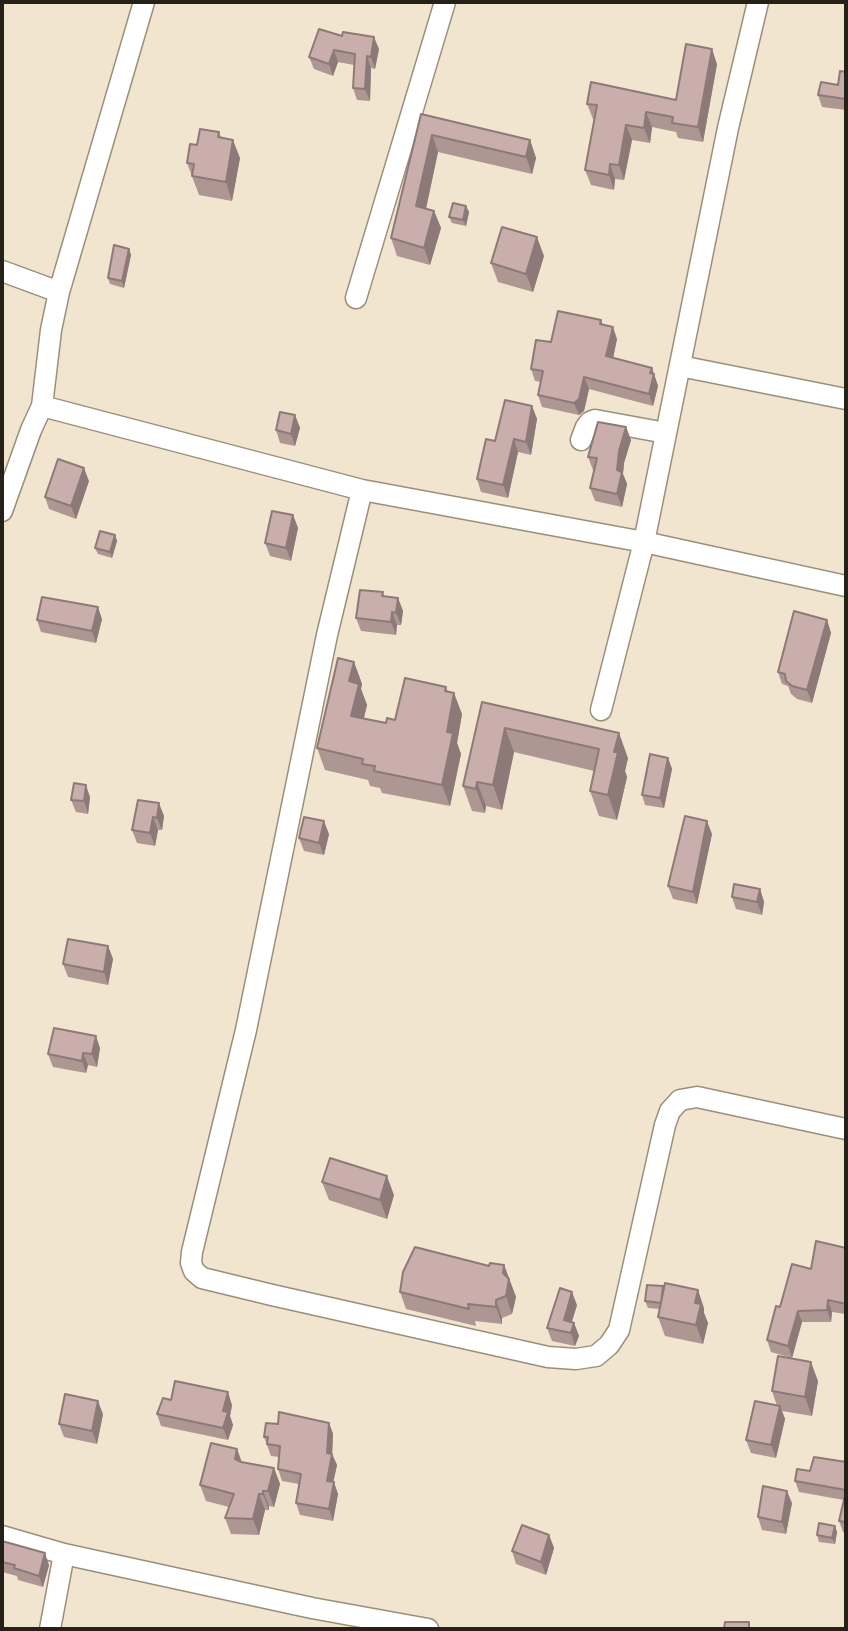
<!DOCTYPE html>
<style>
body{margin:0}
#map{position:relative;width:848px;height:1631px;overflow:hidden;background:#f2e5cf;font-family:"Work Sans",sans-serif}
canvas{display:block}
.frame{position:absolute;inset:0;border:4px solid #252118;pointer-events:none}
</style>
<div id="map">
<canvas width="848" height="1631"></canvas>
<div class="frame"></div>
</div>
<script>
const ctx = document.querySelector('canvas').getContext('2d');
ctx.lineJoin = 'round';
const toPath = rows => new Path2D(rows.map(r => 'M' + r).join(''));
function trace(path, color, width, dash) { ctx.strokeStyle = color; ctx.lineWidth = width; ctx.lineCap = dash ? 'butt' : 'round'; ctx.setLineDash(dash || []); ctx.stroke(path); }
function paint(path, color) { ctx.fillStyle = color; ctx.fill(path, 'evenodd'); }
const minor = toPath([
 [2,271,59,292,51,330,42,406,31,430,2,511],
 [59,292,144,2],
 [356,298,445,2],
 [680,366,846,399],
 [42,406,362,490,644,542,846,586],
 [581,440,586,427,590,422,595,420,666,433],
 [362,490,327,635,246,1030,192,1252,191,1263,194,1271,202,1278,272,1295,548,1357,576,1359,596,1356,609,1345,619,1330,665,1125,670,1111,680,1100,697,1097,846,1129],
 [601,710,644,542,728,128,758,2],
 [2,1536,64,1554,312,1608,428,1629],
 [50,1629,64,1554]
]);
trace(minor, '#9b8f7b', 23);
trace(minor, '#fff', 20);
paint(toPath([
 [319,29,379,49,375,69,371,68,370,101,357,100,353,88,354,65,338,62,333,76,314,69,309,57],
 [717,64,703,142,678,138,676,132,652,127,650,143,632,140,624,180,615,179,614,190,591,185,585,170,595,119,593,119,587,104,676,100],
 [846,72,846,110,822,107,818,95,838,85],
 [421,114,530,140,536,158,532,174,438,152,426,208,434,211,441,228,430,265,397,256,391,238],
 [219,132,221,137,240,158,232,201,199,195,187,163,197,145],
 [466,206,469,212,466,226,452,223,449,217],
 [129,249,131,255,124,288,110,284,108,278],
 [544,256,533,292,498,282,491,263],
 [601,320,603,325,617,339,613,358,652,368,658,386,653,406,589,389,584,411,579,415,542,407,538,395,541,382,535,381,531,369,551,342],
 [532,406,537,419,531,455,518,452,508,498,481,492,477,479,495,441],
 [295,415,300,428,295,446,280,443,276,430],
 [626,427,631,440,624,463,623,474,627,484,622,507,595,501,590,488,594,470,593,470,588,457],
 [89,481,76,519,49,509,45,497],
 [293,515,298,528,291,561,270,556,265,543],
 [115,535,117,541,112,558,98,554,95,548],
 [383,592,384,596,398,598,403,611,401,625,397,625,396,635,361,631,356,618],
 [102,619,96,643,41,632,37,620],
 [827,620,831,633,812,703,797,699,791,694,788,686,782,684,778,672],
 [354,662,362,684,361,689,367,705,364,718,386,723,448,691,462,714,457,743,461,754,450,806,382,793,380,788,370,786,368,780,325,770,317,748],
 [482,702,628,758,625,771,627,777,617,820,599,816,590,791,594,771,514,752,502,810,486,806,485,813,472,811,463,786],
 [668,758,672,769,664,808,645,805,642,795],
 [90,797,88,814,76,812,71,800],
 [138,800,164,816,162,830,158,830,155,846,137,843,132,830],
 [329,834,324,855,304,851,299,838],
 [712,834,697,904,673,899,668,886],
 [760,889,764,902,762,915,736,909,732,897],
 [108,946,113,959,108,985,68,977,63,964],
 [100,1048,97,1067,88,1065,86,1073,53,1067,48,1054],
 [322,1182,394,1195,387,1219,329,1200],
 [846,1248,846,1314,832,1312,831,1322,802,1322,792,1358,771,1352,767,1340,780,1307,811,1269],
 [504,1265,516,1297,512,1314,502,1318,502,1324,475,1321,476,1326,406,1309,400,1292,489,1266],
 [645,1301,704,1308,704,1313,708,1323,703,1344,665,1336,658,1317,660,1309,648,1308],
 [577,1305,572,1322,574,1323,579,1336,575,1346,552,1341,547,1328],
 [818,1381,812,1416,782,1411,785,1419,776,1458,751,1453,746,1440,777,1406,772,1391],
 [171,1400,232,1405,230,1416,233,1425,228,1440,161,1426,157,1414],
 [103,1414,97,1444,64,1437,59,1424],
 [329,1423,333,1434,332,1454,337,1465,333,1482,338,1494,333,1521,300,1515,296,1503,299,1484,282,1481,278,1469,279,1457,271,1456,264,1437,278,1424],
 [242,1462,274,1468,280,1484,274,1507,269,1506,269,1510,265,1510,259,1535,231,1534,225,1518,229,1507,206,1501,200,1485],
 [846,1462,846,1533,843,1532,839,1521,844,1500,799,1492,795,1481,810,1471],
 [792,1503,786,1534,762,1530,758,1517],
 [835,1526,837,1532,835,1544,819,1542,817,1535],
 [549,1535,554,1548,546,1575,516,1564,512,1551],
 [2,1541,49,1565,43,1587,18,1580,17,1576,2,1572]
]), '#ae9693');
paint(toPath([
 [374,37,379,49,375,69,371,57],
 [712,49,717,64,703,142,698,127],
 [334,50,338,62,333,76,329,64],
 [367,56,371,68,370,101,365,89],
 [646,112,652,127,650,143,644,128],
 [626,125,632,140,624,180,619,165],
 [432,135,438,152,423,223,416,206],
 [233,140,240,158,232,201,226,182],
 [530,140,536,158,532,174,526,157],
 [610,164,615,179,614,190,609,175],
 [466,206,469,212,466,226,463,220],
 [434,211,441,228,430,265,424,248],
 [537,237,544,256,533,292,526,274],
 [129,249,131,255,124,288,122,281],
 [613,327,617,339,611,368,606,356],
 [652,368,658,386,653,406,649,394],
 [584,377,589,389,584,411,579,415,574,403],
 [532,406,537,419,531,455,526,442],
 [295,415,300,428,295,446,291,434],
 [626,427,631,440,624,463,623,474,627,484,622,507,617,494,617,470,619,451],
 [514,439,518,452,508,498,503,485],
 [84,468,89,481,76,519,71,506],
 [293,515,298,528,291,561,286,548],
 [115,535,117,541,112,558,110,552],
 [398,598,403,611,401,625,396,613],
 [98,607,102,619,96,643,92,631],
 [392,612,397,625,396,635,391,622],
 [827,620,831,633,812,703,807,690],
 [354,662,362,684,361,689,367,705,359,738,351,716,349,681],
 [446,687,452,703,454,693,462,714,457,743,461,754,450,806,442,785,447,732],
 [505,728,514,752,502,810,493,785],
 [619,733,628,758,625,771,627,777,617,820,608,795,614,752],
 [668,758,672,769,664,808,660,798],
 [477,782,486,806,485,813,476,789],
 [86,785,90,797,88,814,84,801],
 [159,803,164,816,162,830,157,818],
 [153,817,158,830,155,846,150,833],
 [324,821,329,834,324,855,319,843],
 [707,821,712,834,697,904,693,892],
 [760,889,764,902,762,915,757,902],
 [108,946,113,959,108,985,104,972],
 [96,1036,100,1048,97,1067,92,1054],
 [83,1053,88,1065,86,1073,82,1061],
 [387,1176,394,1195,387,1219,380,1200],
 [504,1265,516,1297,512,1314,506,1296,503,1273],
 [698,1290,704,1308,704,1313,708,1323,703,1344,696,1325,695,1303],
 [572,1292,577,1305,568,1333,564,1320],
 [496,1300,502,1318,502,1324,496,1307],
 [828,1300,832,1312,831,1322,827,1310],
 [798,1311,802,1322,792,1358,788,1346],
 [574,1323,579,1336,575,1346,571,1333],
 [811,1362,818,1381,812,1416,805,1397],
 [228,1392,232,1405,230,1416,233,1425,228,1440,223,1428,223,1411],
 [98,1401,103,1414,97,1444,92,1431],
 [780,1406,785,1419,776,1458,771,1445],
 [329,1423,333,1434,332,1456,332,1454,337,1465,331,1493,327,1481],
 [237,1449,243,1465,235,1459],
 [274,1468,280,1484,274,1507,268,1491],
 [334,1482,338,1494,333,1521,329,1509],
 [263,1491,269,1506,269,1510,263,1494],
 [787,1491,792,1503,786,1534,782,1522],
 [259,1494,265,1510,259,1535,253,1519],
 [835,1526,837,1532,835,1544,832,1538],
 [549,1535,554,1548,546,1575,541,1562],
 [45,1553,49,1565,43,1587,39,1576]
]), '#8d7a78');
const building = toPath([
 [319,29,342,36,343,32,374,37,371,57,367,56,365,89,353,88,355,54,334,50,329,64,309,57,319,29],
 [686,44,712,49,698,127,672,123,673,117,646,112,644,128,626,125,619,165,610,164,609,175,585,170,597,105,587,104,591,82,676,100,686,44],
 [840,71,846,72,846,99,818,95,821,82,838,85,840,71],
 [421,114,530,140,526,157,432,135,416,206,434,211,424,248,391,238,421,114],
 [200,129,219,132,218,137,233,140,226,182,192,176,194,164,187,163,190,144,197,145,200,129],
 [453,203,466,206,463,220,449,217,453,203],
 [502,227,537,237,526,274,491,263,502,227],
 [114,245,129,249,122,281,108,278,114,245],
 [558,311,601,320,600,324,613,327,606,356,652,368,650,373,654,374,649,394,584,377,579,399,574,403,538,395,543,371,531,369,536,340,551,342,558,311],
 [505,400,532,406,526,442,514,439,503,485,477,479,486,439,495,441,505,400],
 [280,412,295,415,291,434,276,430,280,412],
 [598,422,626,427,619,451,617,470,622,472,617,494,590,488,597,458,588,457,598,422],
 [58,459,84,468,71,506,45,497,58,459],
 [272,511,293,515,286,548,265,543,272,511],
 [100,531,115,535,110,552,95,548,100,531],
 [360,590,383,592,382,596,398,598,396,613,392,612,391,622,356,618,360,590],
 [42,597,98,607,92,631,37,620,42,597],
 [794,611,827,620,807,690,792,686,786,681,785,674,778,672,794,611],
 [338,658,354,662,349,681,359,684,351,716,386,723,387,718,395,720,405,678,446,687,445,691,454,693,447,732,453,733,442,785,374,771,375,766,362,764,363,759,317,748,338,658],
 [482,702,619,733,614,752,618,752,608,795,590,791,599,749,505,728,493,785,477,782,476,789,463,786,482,702],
 [650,754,668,758,660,798,642,795,650,754],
 [74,783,86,785,84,801,71,800,74,783],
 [138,800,159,803,157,818,153,817,150,833,132,830,138,800],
 [685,816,707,821,693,892,668,886,685,816],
 [304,817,324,821,319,843,299,838,304,817],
 [734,884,760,889,757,902,732,897,734,884],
 [68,939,108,946,104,972,63,964,68,939],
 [54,1028,96,1036,92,1054,83,1053,82,1061,48,1054,54,1028],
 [330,1158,387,1176,380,1200,322,1182,330,1158],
 [816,1241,846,1248,846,1304,828,1300,827,1310,798,1311,788,1346,767,1340,776,1306,780,1307,792,1264,811,1269,816,1241],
 [415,1247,489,1266,490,1263,504,1265,503,1273,509,1279,506,1296,496,1300,496,1307,468,1304,469,1309,400,1292,403,1272,415,1247],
 [665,1283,698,1290,695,1303,701,1304,696,1325,658,1317,665,1283],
 [647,1285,663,1286,661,1303,645,1301,647,1285],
 [560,1288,572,1292,564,1320,574,1323,571,1333,547,1328,560,1288],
 [778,1356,811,1362,805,1397,772,1391,778,1356],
 [175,1381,228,1392,223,1411,228,1412,223,1428,157,1414,163,1398,171,1400,175,1381],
 [65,1394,98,1401,92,1431,59,1424,65,1394],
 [755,1401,780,1406,771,1445,746,1440,755,1401],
 [279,1412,329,1423,327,1453,332,1454,327,1481,334,1482,329,1509,296,1503,301,1474,278,1469,280,1446,267,1444,268,1437,264,1437,266,1423,278,1424,279,1412],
 [211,1443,237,1449,235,1459,241,1462,274,1468,268,1491,263,1491,263,1494,259,1494,253,1519,225,1518,234,1494,200,1485,211,1443],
 [814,1457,846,1462,846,1490,795,1481,797,1469,810,1471,814,1457],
 [763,1486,787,1491,782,1522,758,1517,763,1486],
 [846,1491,846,1522,839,1521,846,1491],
 [819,1523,835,1526,832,1538,817,1535,819,1523],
 [522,1525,549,1535,541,1562,512,1551,522,1525],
 [2,1541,45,1553,39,1576,14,1568,15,1565,2,1562,2,1541],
 [725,1622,749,1622,749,1629,724,1629,725,1622]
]);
paint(building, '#caaeab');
trace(building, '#8d7a78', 2);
</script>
